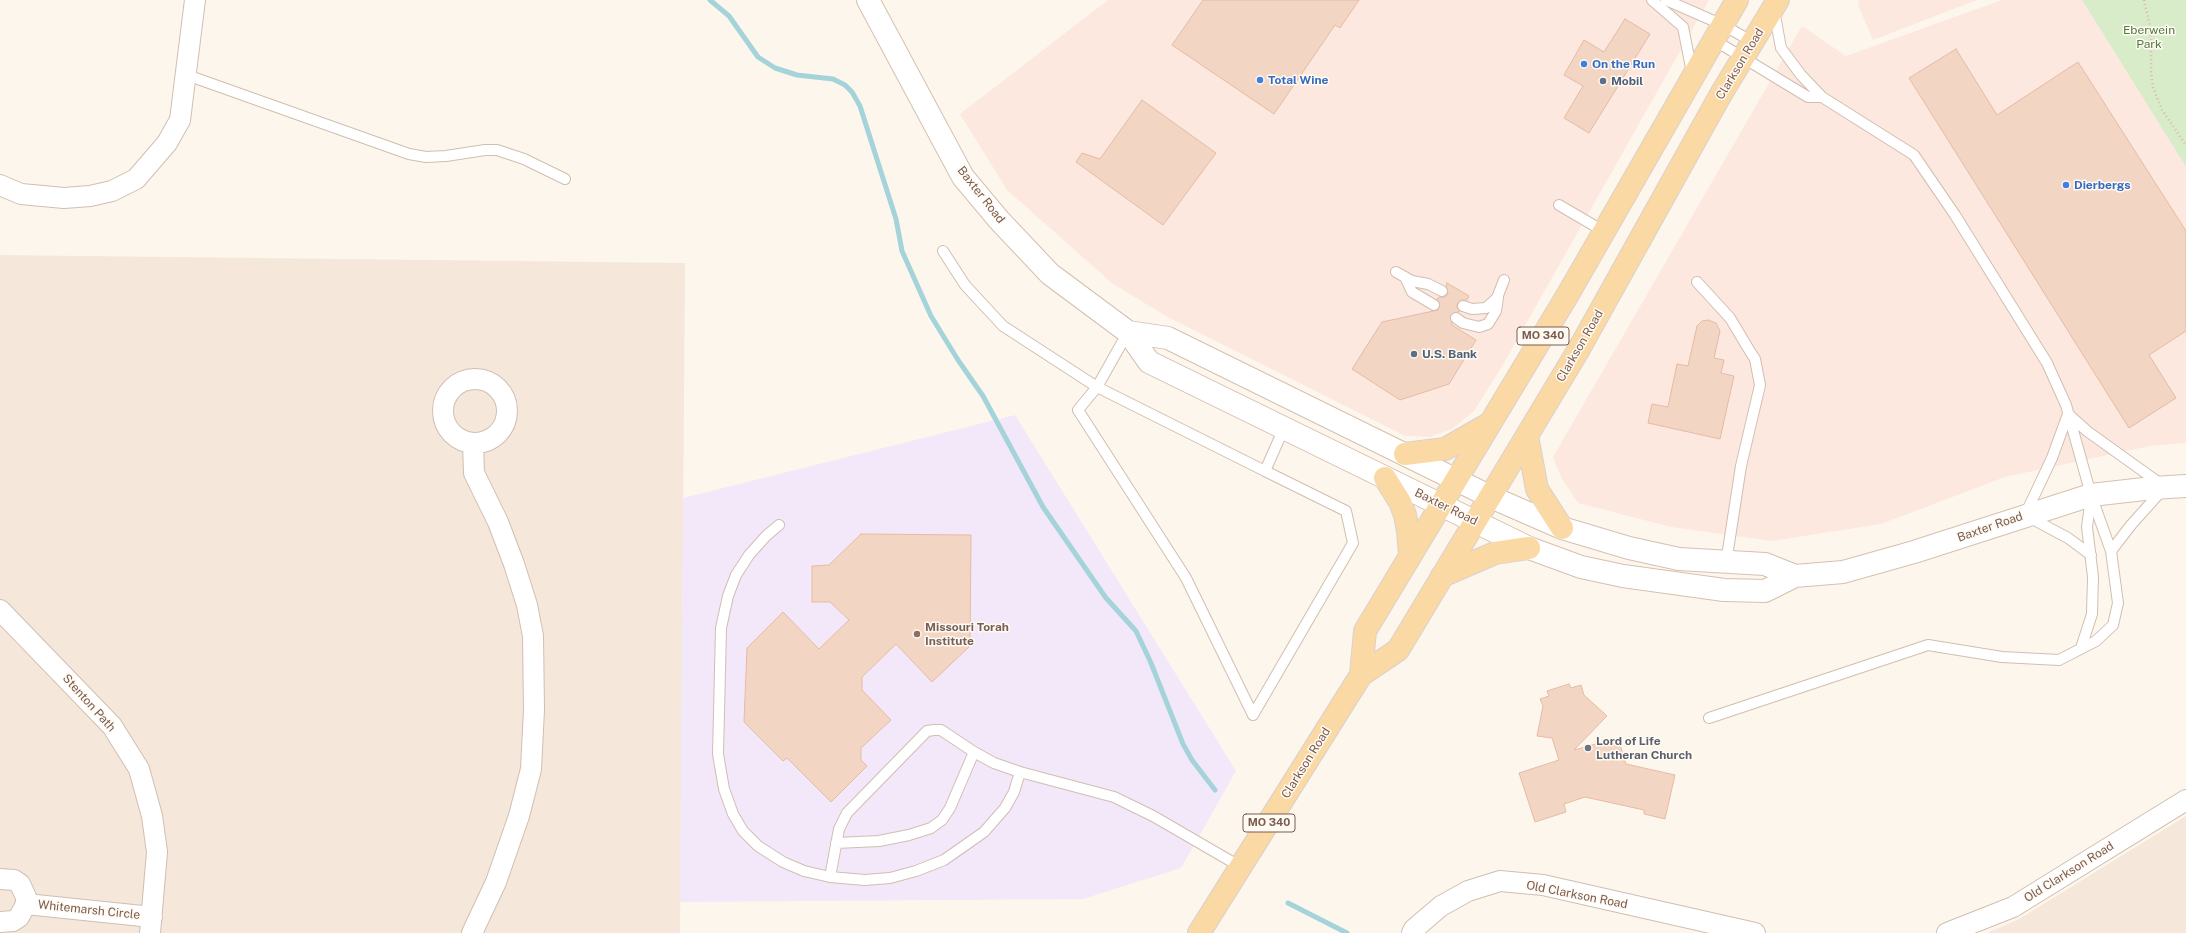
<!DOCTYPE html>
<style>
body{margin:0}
canvas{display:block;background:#fdf6ec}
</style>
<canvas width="2186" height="933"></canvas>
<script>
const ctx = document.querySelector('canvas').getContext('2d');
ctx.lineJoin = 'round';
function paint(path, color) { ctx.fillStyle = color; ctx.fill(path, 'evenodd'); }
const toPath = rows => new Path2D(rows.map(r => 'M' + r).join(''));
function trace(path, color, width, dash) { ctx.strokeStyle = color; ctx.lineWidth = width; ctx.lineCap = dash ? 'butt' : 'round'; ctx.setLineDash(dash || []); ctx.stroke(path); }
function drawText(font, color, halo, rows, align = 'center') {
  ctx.font = font + ' "Public Sans",sans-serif'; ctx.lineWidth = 3; ctx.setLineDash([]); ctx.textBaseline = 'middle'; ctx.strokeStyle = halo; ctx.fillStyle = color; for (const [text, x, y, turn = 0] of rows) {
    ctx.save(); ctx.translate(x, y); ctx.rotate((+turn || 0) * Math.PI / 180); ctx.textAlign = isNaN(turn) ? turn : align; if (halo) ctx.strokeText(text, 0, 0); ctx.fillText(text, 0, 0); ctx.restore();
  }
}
paint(toPath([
 [0,255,685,263,680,933,0,933],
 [2186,816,2186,933,1987,933,2019,919]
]), '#f5e8da');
paint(toPath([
 [1108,0,1709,0,1501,368,1474,411,1452,429,1430,437,1405,436,1166,316,1113,284,1007,190,960,114],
 [1859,0,1977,0,1873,40,1858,5],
 [2002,0,2082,0,2186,167,2186,443,2150,446,2005,477,1881,524,1772,541,1671,527,1578,503,1561,477,1553,457,1802,26,1846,56]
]), '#fde8e0');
paint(toPath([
 [1015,415,1236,771,1181,868,1083,899,680,902,683,498]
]), '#f3e8fa');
paint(toPath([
 [2082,0,2186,0,2186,167]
]), '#d8ecc9');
trace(toPath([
 [710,0,729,16,758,57,775,68,797,75,833,79,845,85,852,92,860,106,896,219,902,251,931,316,958,360,983,396,1043,507,1106,598,1136,631,1151,663,1183,744,1192,760,1215,790],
 [1288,903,1347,933]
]), '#a5d3da', 5);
const building = toPath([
 [1203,0,1359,0,1340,28,1335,25,1274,114,1172,45,1203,0],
 [1625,19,1650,34,1589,133,1564,118,1583,86,1564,75,1584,40,1604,52,1625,19],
 [1956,49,1997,115,2078,62,2186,231,2186,331,2149,355,2176,398,2129,428,1909,78,1956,49],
 [1142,100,1216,153,1163,225,1076,162,1082,153,1100,159,1142,100],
 [1447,283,1469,296,1467,300,1461,300,1457,304,1457,308,1460,311,1451,315,1452,325,1476,340,1449,384,1400,400,1352,369,1382,322,1438,310,1440,305,1437,299,1439,297,1445,297,1448,294,1446,286,1447,283],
 [1708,320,1716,323,1720,331,1714,358,1724,360,1721,373,1734,376,1720,439,1648,423,1652,404,1668,407,1677,364,1688,366,1697,326,1702,321,1708,320],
 [861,534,971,535,970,646,932,682,896,644,862,677,862,690,891,720,861,748,861,760,867,766,831,802,787,758,783,761,744,722,747,648,783,612,819,649,849,620,830,602,812,602,812,566,829,565,861,534],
 [1569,684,1571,688,1581,685,1584,695,1607,716,1574,750,1618,738,1626,764,1675,775,1665,819,1644,814,1644,810,1585,797,1564,804,1566,812,1535,822,1519,773,1559,760,1552,738,1537,736,1543,706,1540,699,1549,696,1547,691,1569,684]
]);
paint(building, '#f3d5c3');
trace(building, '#e6bba3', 1);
const service = toPath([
 [1652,0,1683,27,1692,73],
 [1666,0,1723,25,1753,42],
 [1714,40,1808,97,1822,97],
 [184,74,409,154,426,157,446,156,485,150,497,150,524,159,565,179],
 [1559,205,1605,232],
 [943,251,965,285,1003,326,1097,387,1078,410,1186,578,1253,715,1353,543,1346,511,1265,471,1284,428],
 [1396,272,1412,281,1428,284,1442,291],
 [1405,277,1412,292,1434,305],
 [1697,282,1730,318,1751,353,1755,359,1760,385,1741,466,1726,563],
 [1463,306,1472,309,1486,308,1497,298,1504,280],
 [1456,318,1463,323,1479,327,1488,324,1496,311,1498,297],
 [1128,332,1097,387,1265,471],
 [779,525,766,536,749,555,736,575,728,596,721,628,718,754,724,789,733,814,743,831,758,846,783,862,804,871,830,877,865,880,890,878,916,871,944,860,984,832,1005,808,1014,792,1020,772],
 [2091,555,2068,538,2025,515,2052,458,2068,414,2087,431,2165,487,2131,525,2111,551],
 [2081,648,2092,614,2093,577,2087,527,2091,497],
 [1709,718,1928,645,2002,657,2059,660,2096,641,2113,625,2118,603,2111,551,2091,495,2066,405,2047,363,1955,215,1914,155,1822,97,1801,75,1781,48,1774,10],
 [836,843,879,841,909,835,931,828,942,820,950,808,974,752],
 [830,877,839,829,847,813,927,731,934,730,941,730,974,752,994,763,1020,772,1114,797,1153,816,1241,867]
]);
const minor = toPath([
 [0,185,21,194,64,198,90,196,112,191,136,179,167,143,180,120,195,0],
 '443 411a32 32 0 1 1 64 0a32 32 0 1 1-64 0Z',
 [0,610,112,726,139,769,152,816,157,852,150,933],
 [0,879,14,880,20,884,26,897,26,904,19,917,13,921,0,922],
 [26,904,152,917],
 [472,933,496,882,519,816,531,769,534,710,533,636,527,605,514,564,498,522,474,473,473,443],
 [1412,933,1414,929,1441,906,1468,891,1500,881,1543,885,1755,933],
 [1947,933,2013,907,2186,800]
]);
const secondary = toPath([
 [868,0,963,177,999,220,1050,274,1128,332,1149,362,1529,548,1581,567,1623,576,1724,590,1765,591,1795,576,1843,572,1914,552,2091,495,2153,488,2186,486],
 [1128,332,1168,338,1491,497,1562,528,1629,548,1679,559,1765,564,1795,576]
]);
const primary = toPath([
 [1527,436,1537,489,1562,528],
 [1405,454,1445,449,1487,425],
 [1385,478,1400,502,1405,515,1408,531,1410,555],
 [1442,576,1495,553,1529,548],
 [1361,675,1365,631,1567,296,1737,0],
 [1199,933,1361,675,1398,650,1579,349,1721,94,1778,0]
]);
trace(service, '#d1beb0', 12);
trace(minor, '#d1beb0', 22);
trace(secondary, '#d6c0b0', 24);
trace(primary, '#dad1cd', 24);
trace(toPath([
 [2144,0,2151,31,2151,73,2153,87,2162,110,2186,145]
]), '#d9b8a5', 2.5, [1, 3]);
trace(service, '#fff', 10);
trace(minor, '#fff', 20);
trace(secondary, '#fff', 22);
trace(primary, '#fbd9a5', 22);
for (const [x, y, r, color] of [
 [1584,64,4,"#3f7fe0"],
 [1260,80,4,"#3f7fe0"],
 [1603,81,4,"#5c6f8a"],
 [2066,185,4,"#3f7fe0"],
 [1414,354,4,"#5c6f8a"],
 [917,634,4,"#8d6e63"],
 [1588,748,4,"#6b7280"]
]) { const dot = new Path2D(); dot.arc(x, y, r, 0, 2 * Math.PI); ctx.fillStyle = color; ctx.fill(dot); trace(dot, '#fffaf3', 1.5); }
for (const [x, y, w] of [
 [1543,336,52],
 [1269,823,52]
]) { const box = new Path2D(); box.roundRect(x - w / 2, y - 9, w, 18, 3); ctx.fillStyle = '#fffaf3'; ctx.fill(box); trace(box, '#7a5c4d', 1); }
drawText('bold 11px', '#7a5c4d', null, [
 ["MO 340",1543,336],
 ["MO 340",1269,823]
]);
drawText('12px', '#537a41', '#fffaf3', [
 ["Eberwein",2149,30],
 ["Park",2149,44]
]);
drawText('bold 12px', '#366cbe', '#fffaf3', [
 ["On the Run",1592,64],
 ["Total Wine",1268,80],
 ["Dierbergs",2074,185]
], 'left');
drawText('12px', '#7a5c4d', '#fffaf3', [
 ["Clarkson Road",1740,64,-59],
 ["Baxter Road",981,195,52],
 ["Clarkson Road",1580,346,-60],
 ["Baxter Road",1446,507,26],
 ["Baxter Road",1990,527,-19],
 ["Stenton Path",89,703,48],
 ["Clarkson Road",1306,763,-58],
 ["Old Clarkson Road",2069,872,-32],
 ["Old Clarkson Road",1577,895,11],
 ["Whitemarsh Circle",89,910,6]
]);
drawText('bold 12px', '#4e5e75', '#fffaf3', [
 ["Mobil",1611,81],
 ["U.S. Bank",1422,354]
], 'left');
drawText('bold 12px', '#785e54', '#fffaf3', [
 ["Missouri Torah",925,627],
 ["Institute",925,641]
], 'left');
drawText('bold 12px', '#5b616d', '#fffaf3', [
 ["Lord of Life",1596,741],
 ["Lutheran Church",1596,755]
], 'left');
</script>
